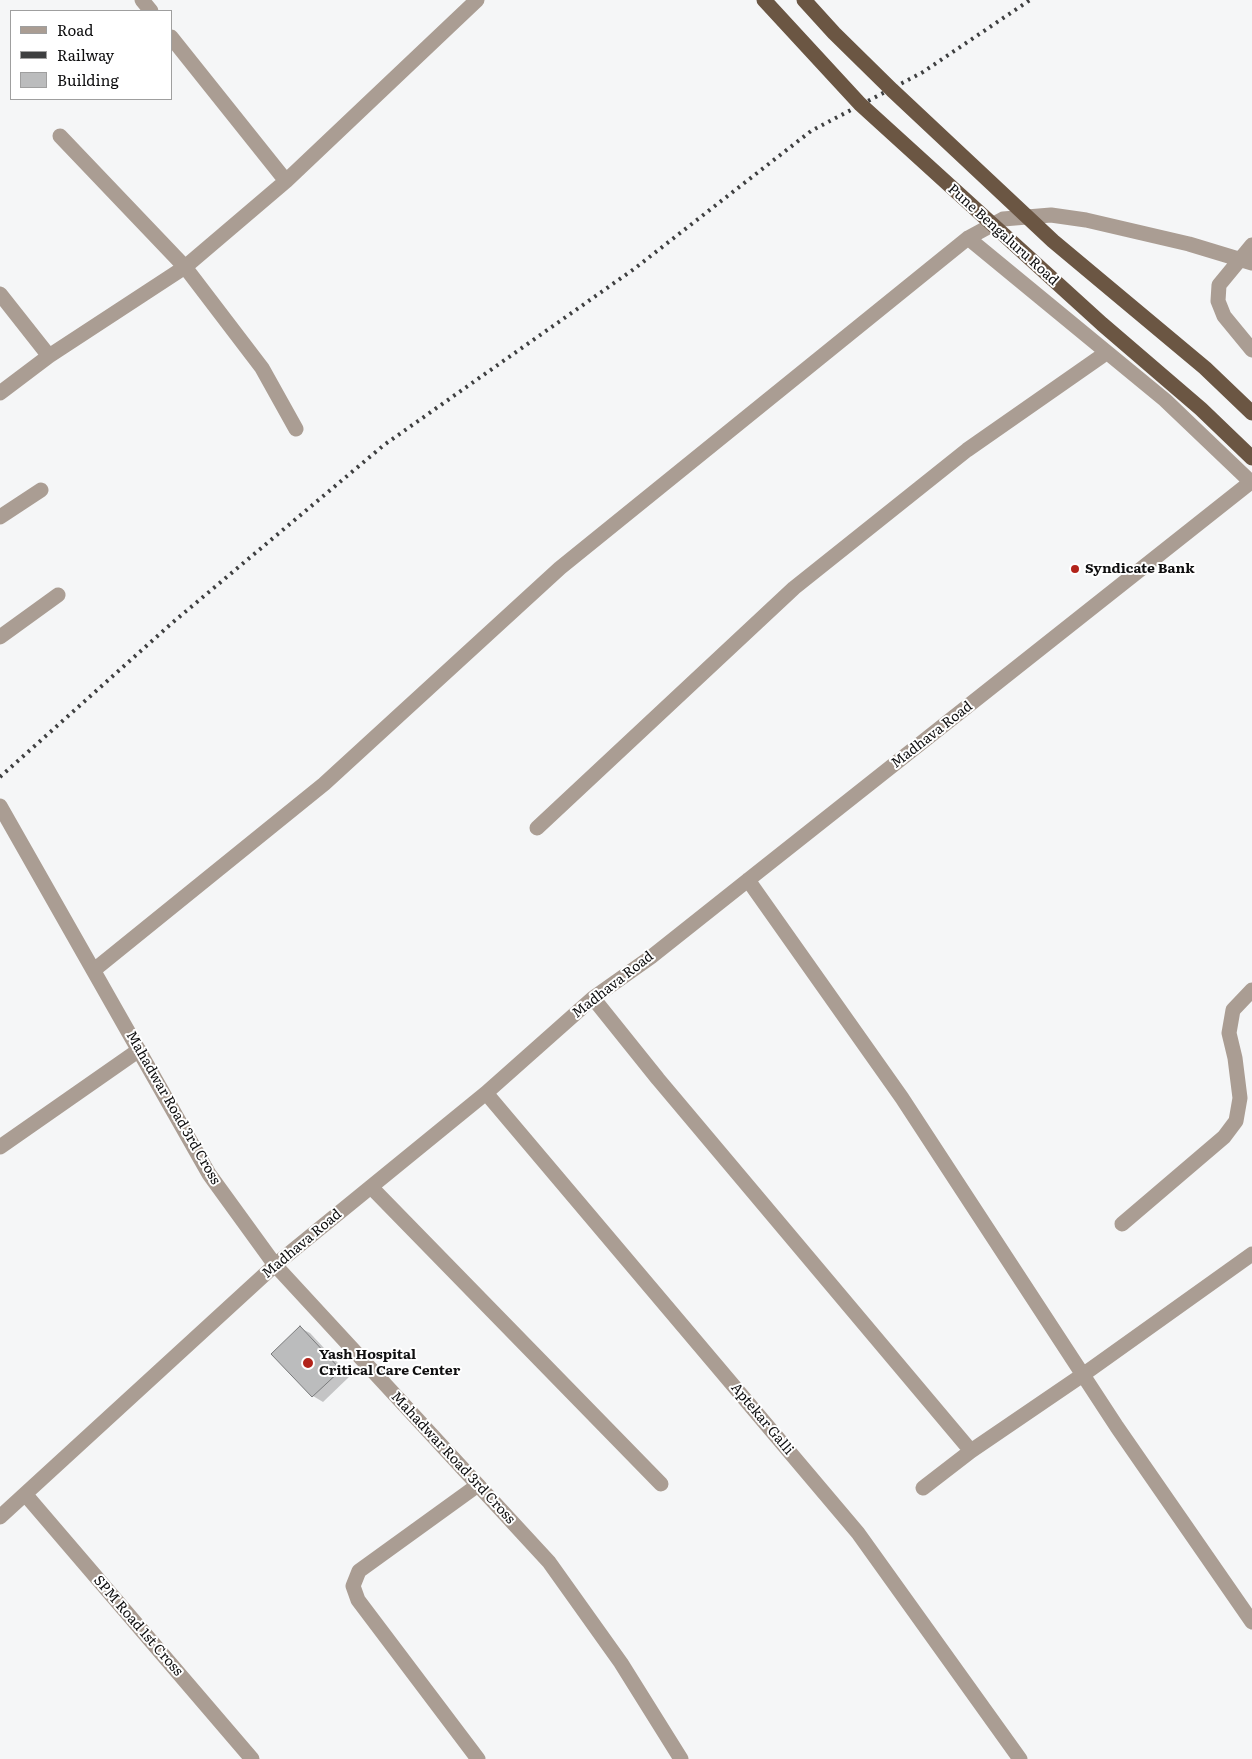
<!DOCTYPE html>
<style>
body{margin:0}
#map{position:relative;width:1252px;height:1759px;overflow:hidden;background:#f5f6f7;font-family:Literata,serif}
canvas{display:block}
.legend{position:absolute;left:10px;top:10px;width:162px;height:90px;box-sizing:border-box;background:#fff;border:1px solid #9f9f9f;margin:0;padding:6px 9px;list-style:none;font-size:15px;color:#0e0e0f}
.legend li{display:flex;align-items:center;gap:10px;height:25px}
.legend b{width:25px;border:1px solid #9f9f9f}
</style>
<div id="map">
<canvas width="1252" height="1759"></canvas>
<ul class="legend">
<li><b style="height:6px;background:#aa9d93"></b>Road</li>
<li><b style="height:6px;background:#3e3f40"></b>Railway</li>
<li><b style="height:14px;background:#bbbcbd"></b>Building</li>
</ul>
</div>
<script>
const ctx = document.querySelector('canvas').getContext('2d');
ctx.lineJoin = 'round';
function paint(path, color) { ctx.fillStyle = color; ctx.fill(path, 'evenodd'); }
const toPath = rows => new Path2D(rows.map(r => 'M' + r).join(''));
function trace(path, color, width, dash) { ctx.strokeStyle = color; ctx.lineWidth = width; ctx.lineCap = dash ? 'butt' : 'round'; ctx.setLineDash(dash || []); ctx.stroke(path); }
function drawText(font, color, halo, rows, align = 'center') {
  ctx.font = font + ' Literata,serif'; ctx.lineWidth = 4; ctx.setLineDash([]); ctx.textBaseline = 'middle'; ctx.strokeStyle = halo; ctx.fillStyle = color; for (const [text, x, y, turn = 0] of rows) {
    ctx.save(); ctx.translate(x, y); ctx.rotate((+turn || 0) * Math.PI / 180); ctx.textAlign = isNaN(turn) ? turn : align; if (halo) ctx.strokeText(text, 0, 0); ctx.fillText(text, 0, 0); ctx.restore();
  }
}
paint(toPath([
 [300,1328,310,1333,350,1376,323,1402,313,1396,272,1354]
]), '#0003');
const building = toPath([
 [300,1326,341,1370,312,1397,271,1354,300,1326]
]);
paint(building, '#bbbcbd');
trace(building, '#797a7b', 1);
trace(toPath([
 [142,0,151,11],
 [171,37,286,181],
 [60,136,185,267,262,368,296,429],
 [968,238,1165,400,1252,483],
 [1252,245,1219,285,1218,301,1224,316,1252,350],
 [0,294,49,356],
 [0,393,49,356,185,267,286,181,477,0],
 [0,517,41,490],
 [0,637,58,595],
 [0,806,209,1174,275,1265,549,1562,621,1663,681,1759],
 [537,828,794,588,967,450,1106,353],
 [748,880,902,1098,1117,1427,1252,1622],
 [94,970,324,784,560,568,968,238,1003,219,1051,215,1086,220,1189,244,1252,263],
 [593,998,658,1079,971,1451],
 [486,1093,858,1533,1020,1759],
 [0,1147,139,1050],
 [371,1187,661,1484],
 [1122,1224,1224,1137,1236,1121,1240,1098,1235,1058,1229,1033,1233,1010,1252,990],
 [923,1488,971,1451,1084,1374,1252,1254],
 [25,1494,252,1759],
 [0,1517,275,1265,486,1093,593,998,651,957,748,880,1251,482],
 [478,1759,358,1600,353,1586,359,1571,478,1485]
]), '#aa9d93', 15);
trace(toPath([
 [0,777,172,623,384,445,634,269,811,131,923,72,1030,0]
]), '#3e3f40', 4, [2.5, 5]);
trace(toPath([
 [764,0,860,104,1102,324,1201,409,1252,458],
 [804,0,834,33,892,90,1053,241,1205,368,1252,413]
]), '#6b5643', 15);
for (const [x, y, r, color] of [
 [1075,569,5,"#b2231a"],
 [308,1363,6,"#b2231a"]
]) { const dot = new Path2D(); dot.arc(x, y, r, 0, 2 * Math.PI); ctx.fillStyle = color; ctx.fill(dot); trace(dot, '#fff', 2); }
drawText('14px', '#0e0e0f', '#fff', [
 ["Pune Bengaluru Road",1003,235,42],
 ["Madhava Road",932,735,-38],
 ["Madhava Road",613,985,-38],
 ["Mahadwar Road 3rd Cross",173,1108,60],
 ["Madhava Road",302,1244,-40],
 ["Aptekar Galli",762,1419,50],
 ["Mahadwar Road 3rd Cross",453,1458,47],
 ["SPM Road 1st Cross",138,1626,49]
]);
drawText('bold 14px', '#0e0e0f', '#fff', [
 ["Syndicate Bank",1085,569],
 ["Yash Hospital",319,1355],
 ["Critical Care Center",319,1371]
], 'left');
</script>
